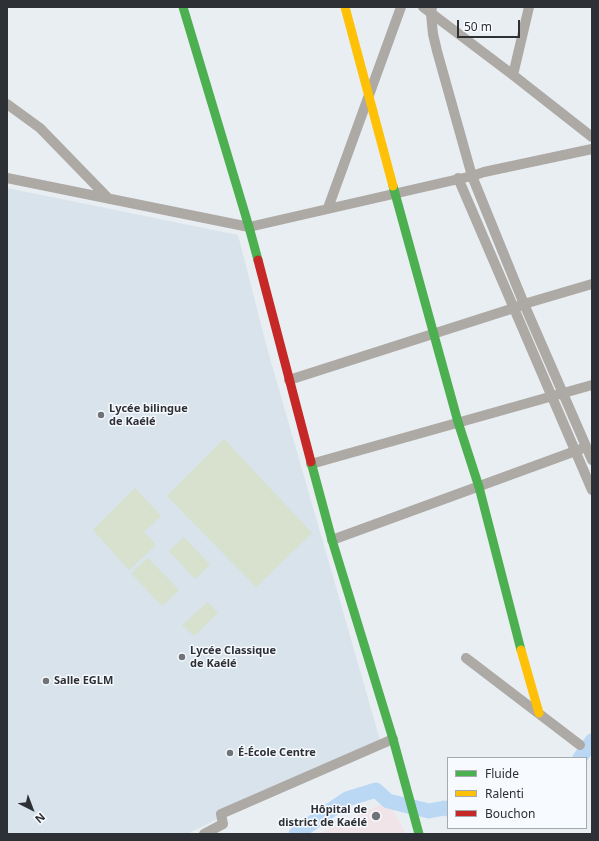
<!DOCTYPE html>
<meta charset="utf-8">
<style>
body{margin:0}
#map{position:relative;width:599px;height:841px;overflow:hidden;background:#e9eef2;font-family:"Noto Sans",sans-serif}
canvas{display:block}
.frame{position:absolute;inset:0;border:8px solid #2d3034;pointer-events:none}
.legend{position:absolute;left:447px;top:757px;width:140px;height:72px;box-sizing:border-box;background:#f7fafe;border:1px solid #a6a9ad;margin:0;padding:5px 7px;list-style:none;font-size:12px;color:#2d3034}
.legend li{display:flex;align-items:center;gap:8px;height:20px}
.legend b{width:20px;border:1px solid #a6a9ad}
.north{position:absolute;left:12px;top:789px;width:40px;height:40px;-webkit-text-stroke:3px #f7fafe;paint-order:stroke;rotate:138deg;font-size:11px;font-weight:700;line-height:16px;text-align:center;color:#2d3034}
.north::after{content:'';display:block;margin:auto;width:14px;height:18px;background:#2d3034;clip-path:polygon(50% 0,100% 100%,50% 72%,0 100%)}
.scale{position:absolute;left:457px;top:20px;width:63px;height:18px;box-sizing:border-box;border:2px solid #2d3034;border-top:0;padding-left:5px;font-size:12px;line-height:14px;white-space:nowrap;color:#2d3034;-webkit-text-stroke:3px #f7fafe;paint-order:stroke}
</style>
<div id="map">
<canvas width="599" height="841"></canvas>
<div class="frame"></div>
<ul class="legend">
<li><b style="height:5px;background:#4caf50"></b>Fluide</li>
<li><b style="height:5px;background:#ffc107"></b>Ralenti</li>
<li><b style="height:5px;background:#c62828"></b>Bouchon</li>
</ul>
<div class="north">N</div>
<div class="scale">50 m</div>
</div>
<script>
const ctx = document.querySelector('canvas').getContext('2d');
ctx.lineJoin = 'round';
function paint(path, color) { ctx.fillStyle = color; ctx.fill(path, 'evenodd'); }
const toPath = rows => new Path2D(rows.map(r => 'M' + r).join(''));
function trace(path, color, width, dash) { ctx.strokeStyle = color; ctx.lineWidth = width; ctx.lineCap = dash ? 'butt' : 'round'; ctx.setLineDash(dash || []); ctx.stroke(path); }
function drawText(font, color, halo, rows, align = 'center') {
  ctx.font = font + ' "Noto Sans",sans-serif'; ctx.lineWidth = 3; ctx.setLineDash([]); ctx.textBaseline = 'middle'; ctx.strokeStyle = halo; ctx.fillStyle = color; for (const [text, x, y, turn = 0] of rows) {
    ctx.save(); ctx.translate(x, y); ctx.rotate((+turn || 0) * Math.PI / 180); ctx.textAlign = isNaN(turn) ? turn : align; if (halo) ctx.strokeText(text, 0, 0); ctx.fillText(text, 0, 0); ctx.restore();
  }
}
paint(toPath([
 [7,188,238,235,267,348,380,740,187,834,7,834]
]), '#d8e3eb');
paint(toPath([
 [388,801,406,834,319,834]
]), '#f0e4e8');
paint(toPath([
 [224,439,312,533,256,587,167,496],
 [135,488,161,516,144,532,156,545,129,570,93,530],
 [184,537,210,565,195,579,169,551],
 [148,558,179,590,162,606,131,573],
 [208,602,218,613,194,636,182,625]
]), '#d7e1ce');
trace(toPath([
 [580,758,592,741],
 [296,834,347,799,376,790,388,801,429,811,444,808,448,809]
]), '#bad8f4', 15);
trace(toPath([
 [423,7,513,75,592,137],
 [432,7,431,14,433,34,437,51,472,176,524,304,592,460],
 [513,75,529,7],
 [7,104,40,128,109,199],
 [7,178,249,227,472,176,484,172,592,149],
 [458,178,592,490],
 [328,208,401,7],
 [289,380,514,308,524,304,592,284],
 [311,464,592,385],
 [332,540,581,449],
 [466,658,580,745],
 [204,834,223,824,221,814,393,739]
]), '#ada9a5', 10);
trace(toPath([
 [183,7,249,227,258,260],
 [393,186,458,422,479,487,521,650],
 [311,462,332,540,393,739,419,834]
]), '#4caf50', 9);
trace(toPath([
 [345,7,393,186],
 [521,650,539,713]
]), '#ffc107', 9);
trace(toPath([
 [258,260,311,462]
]), '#c62828', 9);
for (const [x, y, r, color] of [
 [101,415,4,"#6f7276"],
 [182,657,4,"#6f7276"],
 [46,681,4,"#6f7276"],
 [230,753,4,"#6f7276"],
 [376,816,5,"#6f7276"]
]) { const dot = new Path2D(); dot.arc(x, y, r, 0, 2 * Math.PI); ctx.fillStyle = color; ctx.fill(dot); trace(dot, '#f7fafe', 1.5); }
drawText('bold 11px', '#2d3034', '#f7fafe', [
 ["Lycée bilingue",109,409],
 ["de Kaélé",109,422],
 ["Lycée Classique",190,651],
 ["de Kaélé",190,664],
 ["Salle EGLM",54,681],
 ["É-École Centre",238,753],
 ["Hôpital de",367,810,"right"],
 ["district de Kaélé",367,823,"right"]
], 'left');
</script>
